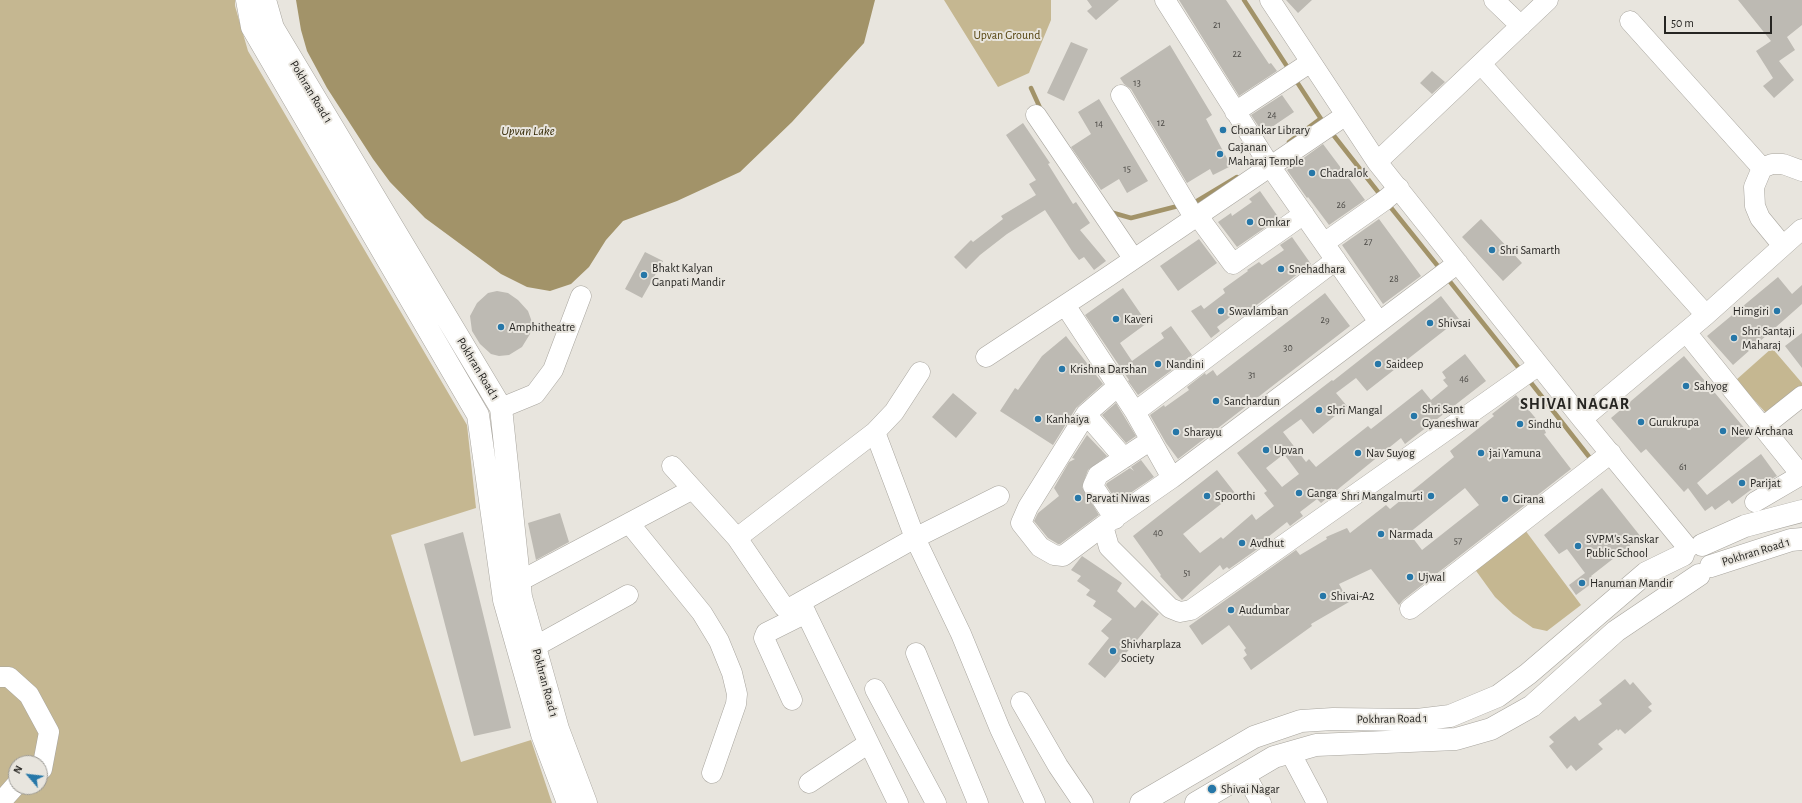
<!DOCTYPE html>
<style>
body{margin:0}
#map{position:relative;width:1802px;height:803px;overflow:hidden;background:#e8e5de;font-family:"Alegreya Sans",sans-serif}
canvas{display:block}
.north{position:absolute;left:8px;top:755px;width:40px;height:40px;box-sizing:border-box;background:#e8e5de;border:1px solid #9a9893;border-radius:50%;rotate:298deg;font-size:11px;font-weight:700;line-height:16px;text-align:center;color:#262522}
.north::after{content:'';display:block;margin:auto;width:14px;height:18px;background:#2677a8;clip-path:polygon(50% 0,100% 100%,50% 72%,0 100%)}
.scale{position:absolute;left:1664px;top:16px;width:108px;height:18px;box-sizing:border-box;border:2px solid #262522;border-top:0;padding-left:5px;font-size:12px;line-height:14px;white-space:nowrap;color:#262522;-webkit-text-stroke:3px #e8e5de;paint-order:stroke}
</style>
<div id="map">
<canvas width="1802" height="803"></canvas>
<div class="north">N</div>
<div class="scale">50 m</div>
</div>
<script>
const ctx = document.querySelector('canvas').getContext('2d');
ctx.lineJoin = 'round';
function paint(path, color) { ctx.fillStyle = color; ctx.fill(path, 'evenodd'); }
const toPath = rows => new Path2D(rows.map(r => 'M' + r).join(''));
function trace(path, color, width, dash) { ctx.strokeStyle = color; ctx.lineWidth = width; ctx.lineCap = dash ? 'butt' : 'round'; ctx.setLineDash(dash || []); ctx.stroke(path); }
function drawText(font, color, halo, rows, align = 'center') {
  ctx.font = font + ' "Alegreya Sans",sans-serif'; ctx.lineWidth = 4; ctx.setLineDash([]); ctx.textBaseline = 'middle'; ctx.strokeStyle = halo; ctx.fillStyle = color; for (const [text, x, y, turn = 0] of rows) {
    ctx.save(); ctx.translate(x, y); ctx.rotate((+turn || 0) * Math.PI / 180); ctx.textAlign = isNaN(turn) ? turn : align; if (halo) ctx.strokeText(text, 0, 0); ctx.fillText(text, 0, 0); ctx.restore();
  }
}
paint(toPath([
 [0,0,235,0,235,6,248,51,467,425,476,508,391,535,461,762,531,740,552,803,0,803],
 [16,763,40,763,40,787,16,787],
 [944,0,1051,0,1051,20,1029,73,998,87],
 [1772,348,1802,383,1802,387,1766,413,1736,380],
 [1525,530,1581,605,1547,631,1533,628,1513,614,1495,597,1474,568]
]), '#c5b791');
paint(toPath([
 [296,0,875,0,864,43,792,122,740,172,677,201,623,221,606,240,589,267,571,284,550,291,527,287,501,274,425,218,390,182,373,159,327,88,307,51,301,30]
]), '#a29369');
trace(toPath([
 [1244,0,1290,71],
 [1295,79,1325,125],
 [1031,88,1041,110],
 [1331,132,1382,197],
 [1289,142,1320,119],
 [1191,202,1197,201,1237,177],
 [1388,204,1441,270],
 [1110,212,1131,218,1182,205],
 [1447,278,1522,372],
 [1528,379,1590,458]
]), '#a29369', 4.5);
paint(toPath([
 [1087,0,1119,0,1096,20,1087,11,1092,7],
 [1179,0,1226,0,1269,64,1271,63,1277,71,1239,96],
 [1286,0,1312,0,1298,13],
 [1738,0,1802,0,1802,25,1787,37,1795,50,1779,61,1794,80,1774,98,1763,86,1773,78,1756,51,1771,41],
 [1071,42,1088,49,1064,101,1047,93],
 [1170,45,1212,115,1206,119,1231,166,1213,175,1210,169,1187,183,1131,89,1124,84,1120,78],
 [1432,71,1445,82,1432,94,1420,83],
 [1282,95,1294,112,1263,133,1251,115],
 [1099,99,1148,181,1127,193,1119,179,1101,190,1071,147,1091,134,1078,112],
 [1023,123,1050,163,1048,164,1073,204,1076,202,1090,223,1080,230,1106,261,1094,270,1084,257,1079,260,1072,251,1045,210,1007,234,980,255,966,269,954,257,971,240,973,242,1003,219,1001,216,1036,195,1029,184,1036,180,1006,135],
 [1323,144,1365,200,1329,225,1308,197,1307,198,1287,170],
 [1260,191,1279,218,1237,247,1218,222,1231,213,1232,216,1252,202,1249,199],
 [1379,219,1421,276,1383,304,1342,245],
 [1481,219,1522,263,1503,281,1462,237],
 [1292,237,1311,264,1242,316,1238,311,1217,327,1220,331,1211,338,1191,311,1201,305,1204,309,1225,293,1223,289,1248,271,1247,270,1259,262,1262,265,1284,250,1280,245],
 [1199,239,1217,263,1178,291,1160,266],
 [645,252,663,261,642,298,625,289],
 [1778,277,1792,294,1802,285,1802,304,1733,365,1707,336],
 [1123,288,1147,323,1120,343,1132,361,1164,338,1161,333,1171,326,1192,355,1138,395,1128,381,1129,380,1085,315],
 [497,291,508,293,518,300,528,311,532,322,530,334,522,347,509,355,499,356,491,354,480,344,472,331,470,316,477,303,488,293],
 [1325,293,1350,326,1178,459,1166,443,1150,415,1164,405,1165,407,1189,390,1187,387,1205,373,1206,375,1213,370,1217,376],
 [1441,296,1459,319,1367,391,1356,378,1336,393,1347,406,1313,434,1301,419,1283,432,1306,462,1309,459,1316,467,1368,426,1371,429,1422,389,1431,400,1448,386,1443,380,1446,378,1442,372,1465,354,1486,381,1405,444,1401,438,1321,503,1317,499,1300,512,1303,516,1290,526,1287,522,1268,537,1270,540,1229,569,1227,567,1223,570,1220,565,1182,600,1160,576,1161,575,1133,536,1217,470,1235,493,1183,534,1200,553,1221,537,1223,539,1252,514,1256,520,1274,506,1264,493,1267,491,1237,453,1332,380,1333,381],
 [1284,454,1299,474,1282,487,1266,468],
 [1802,333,1802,368,1785,346],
 [1066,336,1103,384,1076,408,1053,445,1000,411,1015,388,1018,390,1042,356],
 [1684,356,1751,436,1697,483,1707,495,1761,454,1777,476,1766,482,1764,480,1732,504,1729,500,1715,510,1712,506,1705,511,1688,488,1684,492,1646,449,1641,453,1611,418],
 [953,393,977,413,956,438,932,417],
 [1516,395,1544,428,1546,433,1544,434,1571,469,1403,600,1399,605,1371,569,1339,584,1349,602,1311,624,1312,626,1251,670,1243,658,1247,655,1244,650,1246,648,1229,625,1202,645,1189,626,1296,550,1300,555,1327,539,1326,537,1347,528,1350,533,1386,505,1390,509,1454,457,1450,451,1494,416,1492,414],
 [1465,488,1479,505,1422,550,1409,533],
 [1116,403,1136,436,1126,443,1102,415],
 [1087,435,1107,456,1088,470,1082,487,1099,515,1060,544,1058,544,1048,538,1034,521,1038,513,1059,496,1054,488,1069,462,1075,459,1072,458],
 [1141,460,1154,477,1117,502,1106,485,1107,483,1130,468,1134,471,1131,467],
 [1602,488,1641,537,1591,576,1595,581,1576,595,1569,585,1585,573,1567,549,1559,554,1544,535],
 [560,513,569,542,536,560,528,523],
 [463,532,511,728,474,736,424,544],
 [1082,556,1122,583,1117,591,1135,608,1142,600,1159,614,1105,678,1088,664,1109,638,1101,631,1112,619,1093,606,1096,601,1086,595,1090,590,1077,581,1081,576,1071,570],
 [1625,679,1630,685,1633,682,1652,704,1648,707,1652,711,1625,734,1620,729,1618,731,1617,729,1598,744,1603,749,1576,771,1571,765,1567,769,1549,746,1554,742,1549,737,1575,716,1579,721,1602,704,1599,700]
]), '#bdbab3');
const minor = toPath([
 [1165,0,1270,166,1379,322],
 [1270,0,1377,162,1582,419,1688,548],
 [1494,0,1521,26],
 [1630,21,1762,168,1772,164,1783,164,1802,171],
 [1481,64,1706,315],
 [1121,95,1194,217],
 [1235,112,1311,62],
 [1036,115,1133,258],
 [1377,162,1548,0],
 [1762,168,1754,187,1755,206,1760,218,1783,246],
 [1197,215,1233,264,1304,214],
 [1324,243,1385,200,1399,188],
 [1458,263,1172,478,1103,526,1109,547,1170,608,1180,612,1191,610,1539,365],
 [1065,305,1135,412,1172,478],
 [1686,332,1802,476],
 [986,357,1109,276,1346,115],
 [920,372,894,412,875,432,915,538,961,634,1000,729,1035,803],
 [501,408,535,394,553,370,581,296],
 [1135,412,1336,260],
 [1086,414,1124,458],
 [1582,419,1706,315,1802,229],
 [1763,427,1802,396],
 [672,466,737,538,875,432],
 [1755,502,1801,475],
 [1115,519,1093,486,1098,475,1151,440],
 [629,523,702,613,719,641,732,673,737,694,736,704,712,773],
 [1103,526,1063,556,1054,555,1040,547,1021,523,1028,507,1086,414,1118,386],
 [737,538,784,607,790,608,915,538,999,496],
 [520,581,693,489],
 [801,603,898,803],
 [1410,609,1611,453],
 [536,646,628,595],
 [916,653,978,803],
 [0,677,9,677,29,695,49,732,42,769,40,770],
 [875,689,936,803],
 [792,700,764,638,766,633,806,613],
 [1021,702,1058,766,1083,803],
 [1290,752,1317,803],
 [1245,774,1261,803],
 [809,783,869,743],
 [0,803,16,785]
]);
const major = toPath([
 [247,0,252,27,478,415,504,600,542,734,568,803],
 [265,0,273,28,501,408,521,597,558,729,586,803],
 [1702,545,1745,526,1802,511],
 [1711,566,1791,540,1802,539],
 [1141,803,1254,737,1301,721,1333,719,1417,720,1450,716,1498,696,1528,674,1646,573,1683,555],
 [1196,803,1274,757,1316,745,1456,739,1491,729,1532,706,1616,631,1699,575]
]);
trace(minor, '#a8a59e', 21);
trace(major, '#a8a59e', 23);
trace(minor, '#fff', 20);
trace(major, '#fff', 22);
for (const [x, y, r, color] of [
 [1223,130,4,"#2677a8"],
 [1220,154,4,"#2677a8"],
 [1312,173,4,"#2677a8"],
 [1250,222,4,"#2677a8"],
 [1492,250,4,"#2677a8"],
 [1281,269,4,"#2677a8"],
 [644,275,4,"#2677a8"],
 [1221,311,4,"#2677a8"],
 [1777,311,4,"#2677a8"],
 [1116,319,4,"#2677a8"],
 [1430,323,4,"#2677a8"],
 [501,327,4,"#2677a8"],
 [1734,338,4,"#2677a8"],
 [1158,364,4,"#2677a8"],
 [1378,364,4,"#2677a8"],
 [1062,369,4,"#2677a8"],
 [1686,386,4,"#2677a8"],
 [1216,401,4,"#2677a8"],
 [1319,410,4,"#2677a8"],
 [1414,416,4,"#2677a8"],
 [1038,419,4,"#2677a8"],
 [1641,422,4,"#2677a8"],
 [1520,424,4,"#2677a8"],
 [1723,431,4,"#2677a8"],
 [1176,432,4,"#2677a8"],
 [1266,450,4,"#2677a8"],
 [1358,453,4,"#2677a8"],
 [1481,453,4,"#2677a8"],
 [1742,483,4,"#2677a8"],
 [1299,493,4,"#2677a8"],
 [1207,496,4,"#2677a8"],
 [1431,496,4,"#2677a8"],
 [1078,498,4,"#2677a8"],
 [1505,499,4,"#2677a8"],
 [1381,534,4,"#2677a8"],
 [1242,543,4,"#2677a8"],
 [1578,546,4,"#2677a8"],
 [1410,577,4,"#2677a8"],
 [1582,583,4,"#2677a8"],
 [1323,596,4,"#2677a8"],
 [1231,610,4,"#2677a8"],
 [1113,651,4,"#2677a8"],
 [1212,789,5,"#2677a8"]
]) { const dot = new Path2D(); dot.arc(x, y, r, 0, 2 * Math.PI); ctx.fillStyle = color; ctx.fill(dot); trace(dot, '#e8e5de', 1.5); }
drawText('10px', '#4c4a46', null, [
 ["21",1217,25],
 ["22",1237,54],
 ["13",1137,83],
 ["24",1272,115],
 ["12",1161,123],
 ["14",1099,124],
 ["15",1127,169],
 ["26",1341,205],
 ["27",1368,242],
 ["28",1394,279],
 ["29",1325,320],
 ["30",1288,348],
 ["31",1252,375],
 ["46",1464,379],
 ["61",1683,467],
 ["40",1158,533],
 ["57",1458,541],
 ["51",1187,573]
]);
drawText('12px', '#54430e', '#e8e5de', [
 ["Upvan Ground",1007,35]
]);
drawText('12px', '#262522', '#e8e5de', [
 ["Pokhran Road 1",311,92,59],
 ["Pokhran Road 1",478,369,59],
 ["Pokhran Road 1",1756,552,-17],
 ["Pokhran Road 1",545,683,75],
 ["Pokhran Road 1",1392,719,-1]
]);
drawText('12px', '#262522', '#e8e5de', [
 ["Choankar Library",1231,130],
 ["Gajanan",1228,147],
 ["Maharaj Temple",1228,161],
 ["Chadralok",1320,173],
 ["Omkar",1258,222],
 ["Shri Samarth",1500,250],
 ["Bhakt Kalyan",652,268],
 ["Ganpati Mandir",652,282],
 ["Snehadhara",1289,269],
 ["Swavlamban",1229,311],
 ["Himgiri",1769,311,"right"],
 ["Kaveri",1124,319],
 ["Shivsai",1438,323],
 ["Amphitheatre",509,327],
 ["Shri Santaji",1742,331],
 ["Maharaj",1742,345],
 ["Nandini",1166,364],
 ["Saideep",1386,364],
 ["Krishna Darshan",1070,369],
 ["Sahyog",1694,386],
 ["Sanchardun",1224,401],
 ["Shri Sant",1422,409],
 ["Gyaneshwar",1422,423],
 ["Shri Mangal",1327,410],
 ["Kanhaiya",1046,419],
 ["Gurukrupa",1649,422],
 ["Sindhu",1528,424],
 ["New Archana",1731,431],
 ["Sharayu",1184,432],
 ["Upvan",1274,450],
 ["Nav Suyog",1366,453],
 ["jai Yamuna",1489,453],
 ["Parijat",1750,483],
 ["Ganga",1307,493],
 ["Spoorthi",1215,496],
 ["Shri Mangalmurti",1423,496,"right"],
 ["Parvati Niwas",1086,498],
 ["Girana",1513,499],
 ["Narmada",1389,534],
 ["SVPM's Sanskar",1586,539],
 ["Public School",1586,553],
 ["Avdhut",1250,543],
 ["Ujwal",1418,577],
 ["Hanuman Mandir",1590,583],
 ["Shivai-A2",1331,596],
 ["Audumbar",1239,610],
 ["Shivharplaza",1121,644],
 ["Society",1121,658],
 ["Shivai Nagar",1221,789]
], 'left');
drawText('italic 13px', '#372b07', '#e8e5de', [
 ["Upvan Lake",528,131]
]);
ctx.letterSpacing = '1px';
drawText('bold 16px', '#262522', '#e8e5de', [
 ["SHIVAI NAGAR",1575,404]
]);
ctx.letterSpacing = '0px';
</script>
